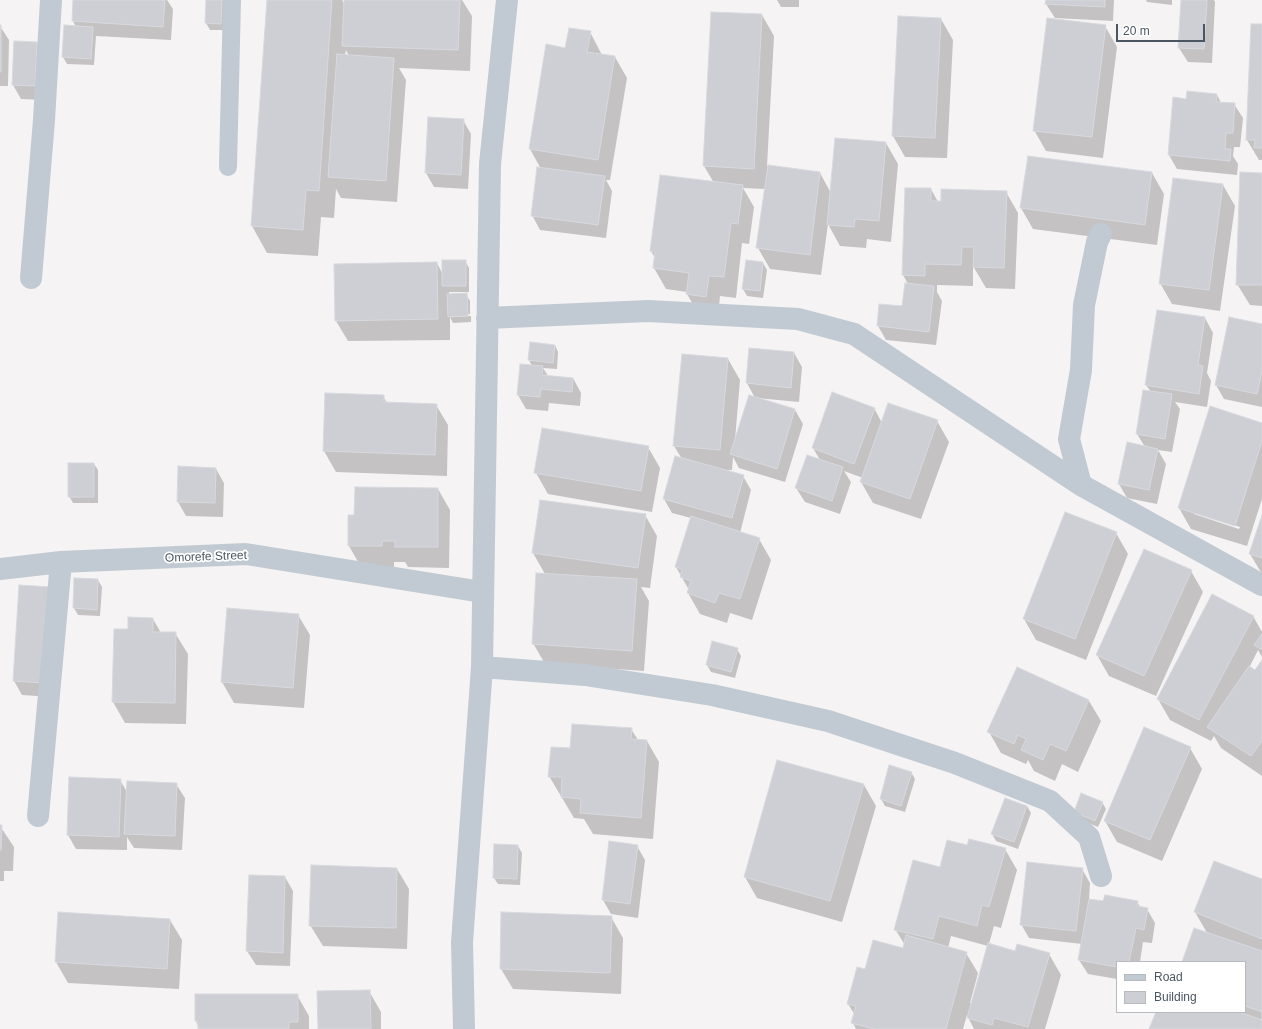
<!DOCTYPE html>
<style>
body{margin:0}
#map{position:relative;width:1262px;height:1029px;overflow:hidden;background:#f5f3f3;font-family:Arial,sans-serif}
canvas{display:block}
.legend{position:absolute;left:1116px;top:961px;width:130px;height:52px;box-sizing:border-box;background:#fff;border:1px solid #b7bbc0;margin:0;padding:5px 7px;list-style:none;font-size:12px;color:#4a5661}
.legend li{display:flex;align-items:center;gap:8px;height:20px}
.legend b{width:20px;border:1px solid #b7bbc0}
.scale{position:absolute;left:1116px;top:24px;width:89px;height:18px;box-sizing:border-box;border:2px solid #4a5661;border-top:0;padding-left:5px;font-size:12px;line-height:14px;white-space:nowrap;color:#4a5661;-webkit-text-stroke:3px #fff;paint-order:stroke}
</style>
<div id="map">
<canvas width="1262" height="1029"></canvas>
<ul class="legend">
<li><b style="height:5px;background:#c1cad2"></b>Road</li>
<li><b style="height:11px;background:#cdcfd5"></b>Building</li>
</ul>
<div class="scale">20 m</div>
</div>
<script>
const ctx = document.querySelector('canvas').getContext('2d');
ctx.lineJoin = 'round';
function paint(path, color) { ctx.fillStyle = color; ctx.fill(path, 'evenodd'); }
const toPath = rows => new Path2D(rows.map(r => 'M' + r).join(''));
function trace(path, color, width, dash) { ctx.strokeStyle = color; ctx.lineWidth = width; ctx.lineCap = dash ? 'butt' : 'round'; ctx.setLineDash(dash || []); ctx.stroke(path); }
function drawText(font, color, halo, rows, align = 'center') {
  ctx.font = font + ' Arial,sans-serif'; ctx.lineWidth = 3.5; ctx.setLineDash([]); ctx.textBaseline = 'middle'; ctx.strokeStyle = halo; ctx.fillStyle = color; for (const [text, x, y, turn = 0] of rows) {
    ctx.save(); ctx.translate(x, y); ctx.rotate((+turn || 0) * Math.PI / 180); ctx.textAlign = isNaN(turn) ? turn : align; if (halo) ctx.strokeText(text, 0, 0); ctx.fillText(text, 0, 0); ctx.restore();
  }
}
paint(toPath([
 [74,0,167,0,173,9,171,40,96,36,94,65,67,64,63,57,76,27,73,21],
 [207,0,226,0,225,30,210,30,206,23],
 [268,0,342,0,345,5,345,0,462,0,472,16,470,71,399,68,406,80,397,202,341,198,336,189,334,218,321,217,318,256,267,253,252,226],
 [346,50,349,56,345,55],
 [777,0,799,0,799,7,781,7],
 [1047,0,1114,0,1113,21,1055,18,1046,4],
 [1146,0,1172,0,1172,5,1147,2],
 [1182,0,1214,0,1215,2,1212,63,1188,62,1179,48],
 [762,15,774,36,767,166,820,173,831,193,886,143,898,164,891,242,867,239,866,248,840,246,828,224,821,275,770,269,758,248,765,189,743,188,754,207,749,244,742,243,736,298,720,296,718,317,699,315,687,294,687,292,666,289,654,268,655,258,651,251,714,183,704,166],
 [941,19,953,40,947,158,905,157,893,136],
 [1262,25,1262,160,1259,160,1247,140],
 [0,26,9,40,8,86,0,86],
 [1105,26,1117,47,1103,158,1046,151,1034,130],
 [590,32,602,55,615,57,627,78,610,180,606,180,612,191,606,238,540,230,532,215,541,169,530,149,566,49],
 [37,43,45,58,43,100,21,99,13,85],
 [1217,95,1221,103,1234,104,1243,118,1240,147,1234,147,1233,156,1238,164,1237,175,1177,169,1169,155,1187,100],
 [463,120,471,134,468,189,434,187,426,173],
 [1152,173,1164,194,1157,245,1033,229,1021,208],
 [1262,174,1262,306,1250,305,1237,284],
 [1223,185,1235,206,1220,311,1172,304,1160,283],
 [931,189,938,202,1006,192,1018,213,1015,289,986,288,973,266,973,286,937,285,937,292,942,301,936,345,886,340,878,326,903,307,908,284,903,275],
 [465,261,469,268,469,292,449,292,449,295,466,294,470,301,470,314,451,315,451,317,471,316,471,322,453,323,450,317,450,340,348,341,336,321,437,263,443,275],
 [747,261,763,263,767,270,763,298,747,296,743,289],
 [1158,311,1205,318,1213,333,1207,373,1211,381,1207,407,1175,402,1180,409,1172,452,1158,450,1166,464,1157,504,1127,498,1119,484,1145,447,1137,434,1151,392,1146,385],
 [1262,325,1262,407,1224,399,1216,385],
 [555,345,558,352,557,369,543,368,548,376,573,378,581,393,580,406,549,403,548,411,526,409,518,395,532,366,529,360],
 [750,350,794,353,802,367,799,402,757,398,795,410,803,424,785,482,739,468,733,457,732,470,725,470,743,476,751,490,740,533,759,539,771,560,752,620,730,613,727,623,700,614,688,593,689,590,676,567,691,518,672,513,664,499,682,459,674,446,728,359,740,380,735,440,755,398,747,383],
 [326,394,383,396,387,403,436,405,448,425,447,476,336,472,324,451],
 [874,408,882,423,937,421,949,442,921,519,873,503,861,482,863,478,844,471,851,482,840,514,805,502,796,488,820,460,813,448],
 [1262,424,1262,499,1247,546,1191,529,1179,508],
 [1194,512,1240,527,1239,529,1194,514],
 [648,447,660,468,652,512,548,494,536,473],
 [94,464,98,470,98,503,73,503,69,496],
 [216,469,224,483,223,517,186,516,178,502],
 [438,489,450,510,449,568,408,567,405,562,394,562,394,567,361,567,349,546,355,516],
 [645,515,657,536,650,588,641,587,649,601,644,671,545,664,533,643,545,574,533,553],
 [1262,518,1262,574,1250,554],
 [1116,533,1128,554,1086,660,1036,640,1024,619],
 [1191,571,1203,592,1156,696,1109,676,1097,655],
 [98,580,102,587,100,616,78,615,74,608],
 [50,588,52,697,22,695,14,681],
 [298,615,310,635,304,708,234,703,222,682],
 [1253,616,1262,632,1262,657,1258,650,1249,668,1255,672,1262,662,1262,776,1221,748,1214,736,1211,741,1170,720,1158,699],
 [153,619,161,633,175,633,188,654,186,724,125,723,113,702,129,630],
 [737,649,741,656,735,678,711,672,707,665],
 [1089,701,1101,721,1078,772,1062,764,1055,781,1034,771,1028,760,1026,764,1001,753,989,732],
 [631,729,638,740,647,741,659,762,653,839,593,834,584,819,574,818,549,776],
 [1190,748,1202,769,1162,861,1117,842,1105,821],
 [778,761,864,785,876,806,842,922,757,898,745,877],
 [911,772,915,779,905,812,885,806,881,799],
 [120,780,127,792,176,784,185,798,182,850,134,848,127,837,127,850,76,849,68,835],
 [1102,802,1106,809,1098,827,1079,819,1075,812],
 [1027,806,1031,813,1018,849,996,841,992,834],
 [0,826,14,847,13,871,4,871,4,881,0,881],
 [610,843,637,846,645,860,638,918,611,914,603,900],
 [518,846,522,853,520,885,498,884,494,878],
 [968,846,1005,849,1017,870,1001,928,994,926,989,944,1016,952,1049,954,1061,975,1045,1029,974,1029,967,1015,963,1029,856,1029,853,1023,855,1015,848,1004,866,971,903,949,905,945,895,929,941,868],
 [951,936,988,946,972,1003,970,1003,978,973,966,953,948,948],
 [397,869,409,889,407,949,323,946,310,925],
 [1082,869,1090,883,1089,900,1104,903,1137,902,1141,908,1147,909,1155,923,1152,943,1143,942,1140,962,1117,962,1117,979,1088,974,1079,960,1082,944,1029,938,1021,924],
 [285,877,293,891,290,966,256,965,247,951],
 [1262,880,1262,1029,1151,1029,1157,1012,1245,1012,1245,962,1183,962,1207,933,1195,912],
 [59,913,170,920,182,940,179,989,68,983,56,962],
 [611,917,623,938,621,994,513,989,501,969],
 [369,991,381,1012,381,1029,319,1029],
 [297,995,309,1016,309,1029,199,1029,196,1021]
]), '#0003');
const building = toPath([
 [73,0,165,0,163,27,72,21,73,0],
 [206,0,222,0,221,24,205,23,206,0],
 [267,0,332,0,319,191,306,190,303,230,251,226,267,0],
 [344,0,460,0,458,50,342,46,344,0],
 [1046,0,1105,0,1105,7,1045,4,1046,0],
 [1181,0,1207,0,1204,49,1178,48,1181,0],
 [711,12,762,14,754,169,703,166,711,12],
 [898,16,941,18,935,138,892,136,898,16],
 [1047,18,1106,25,1092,137,1033,131,1047,18],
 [1251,24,1262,24,1262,148,1254,148,1255,140,1246,140,1251,24],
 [0,25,1,25,1,72,0,72,0,25],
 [64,25,93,27,91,59,62,57,64,25],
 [569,28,591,31,587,52,615,56,598,160,529,149,546,44,565,48,569,28],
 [14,41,37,42,35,86,12,85,14,41],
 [337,54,394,58,386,181,328,177,337,54],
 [1187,91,1217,94,1216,102,1235,103,1233,133,1226,133,1225,149,1231,149,1230,161,1168,155,1173,97,1186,99,1187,91],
 [428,117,464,119,461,175,425,173,428,117],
 [835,138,886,142,879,221,855,219,854,227,827,225,835,138],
 [1028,156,1152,172,1145,225,1020,208,1028,156],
 [768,165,820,172,810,255,756,248,768,165],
 [537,167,605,176,598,225,531,216,537,167],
 [1240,172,1262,173,1262,285,1236,285,1240,172],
 [660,175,743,185,738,224,731,223,724,277,709,276,706,297,686,294,689,273,653,268,655,252,650,251,660,175],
 [1173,178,1223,184,1209,290,1159,284,1173,178],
 [905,188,931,188,931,201,941,201,941,189,1007,191,1004,268,973,267,974,247,962,247,961,265,925,264,925,276,902,275,905,188],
 [442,260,466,260,466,286,442,286,442,260],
 [746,260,763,262,760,291,742,289,746,260],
 [437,262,438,319,335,321,334,264,437,262],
 [905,283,934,286,929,332,877,326,879,304,902,306,905,283],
 [467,293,468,316,448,317,447,294,467,293],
 [1157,310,1205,317,1198,365,1203,366,1199,394,1145,385,1157,310],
 [1229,317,1262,324,1262,371,1257,394,1215,385,1229,317],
 [530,342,555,345,553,363,528,360,530,342],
 [749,348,794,352,791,388,746,383,749,348],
 [682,354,728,358,720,450,673,446,682,354],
 [520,364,543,366,542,375,573,378,572,392,541,389,540,397,517,395,520,364],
 [1143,390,1172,394,1165,439,1136,434,1143,390],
 [832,392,875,408,854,464,812,448,832,392],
 [325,393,384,395,384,402,437,404,435,455,323,451,325,393],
 [749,395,795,409,777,469,730,454,749,395],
 [888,403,938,420,910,499,860,482,888,403],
 [1210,406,1262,423,1262,441,1235,526,1178,508,1210,406],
 [542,428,649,446,641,491,534,473,542,428],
 [1127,442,1158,449,1149,490,1118,484,1127,442],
 [807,455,843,467,832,501,795,488,807,455],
 [675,456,744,475,732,518,663,499,675,456],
 [68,463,94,463,94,497,68,497,68,463],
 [178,466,216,468,215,503,177,502,178,466],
 [355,487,438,488,438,547,395,547,395,541,382,541,382,546,348,546,348,515,354,515,355,487],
 [540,500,646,514,638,568,532,553,540,500],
 [1065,512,1117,532,1075,639,1023,619,1065,512],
 [1262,515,1262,558,1249,554,1262,515],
 [691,516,760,538,740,599,719,593,715,603,687,593,691,581,680,577,682,569,675,567,691,516],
 [1144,549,1192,570,1144,676,1096,655,1144,549],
 [536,573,637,579,632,651,532,644,536,573],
 [74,578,98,579,97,610,73,608,74,578],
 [19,585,51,587,44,683,13,681,19,585],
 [1212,594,1254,616,1199,720,1157,699,1212,594],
 [227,608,299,614,293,688,221,682,227,608],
 [128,617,153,618,153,632,176,632,175,703,112,702,114,629,128,629,128,617],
 [1262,634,1262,650,1254,645,1262,634],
 [712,641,738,648,731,672,706,665,712,641],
 [1262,660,1262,741,1251,756,1207,727,1249,666,1255,670,1262,660],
 [1017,667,1089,700,1066,751,1050,744,1043,760,1021,750,1026,739,1018,735,1014,744,987,732,1017,667],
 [572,724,632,728,631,739,647,740,641,818,580,813,581,799,561,797,562,777,548,777,551,747,570,748,572,724],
 [1144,727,1191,747,1150,840,1104,821,1144,727],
 [777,760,864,784,830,901,744,877,777,760],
 [889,765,912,772,901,806,880,799,889,765],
 [69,777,121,779,119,837,67,835,69,777],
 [127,781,177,783,175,836,124,834,127,781],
 [1081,793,1103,802,1095,821,1074,812,1081,793],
 [1005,798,1027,806,1014,842,991,834,1005,798],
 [0,825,2,825,1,850,0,850,0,825],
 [969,839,1006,848,989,907,982,905,977,926,939,916,933,939,894,930,913,860,940,867,947,840,967,845,969,839],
 [609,841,638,845,630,904,602,900,609,841],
 [494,844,518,845,517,879,493,878,494,844],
 [1214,861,1262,879,1262,939,1194,912,1214,861],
 [1027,862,1083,868,1076,931,1020,925,1027,862],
 [311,865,397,868,396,928,309,926,311,865],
 [249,875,285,876,283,953,246,951,249,875],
 [1105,895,1138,901,1137,906,1148,908,1144,930,1136,928,1129,962,1117,962,1117,967,1078,960,1089,899,1103,901,1105,895],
 [58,912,170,919,167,969,55,962,58,912],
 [501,912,612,916,610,973,500,969,501,912],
 [1194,928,1262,951,1262,1020,1239,1012,1245,1012,1245,962,1182,962,1194,928],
 [906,935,967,952,946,1029,874,1029,851,1023,856,1006,847,1004,857,967,865,969,873,940,903,948,906,935],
 [988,943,1015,951,1017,944,1050,953,1028,1027,994,1018,992,1025,967,1018,988,943],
 [370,990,371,1029,318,1029,317,991,370,990],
 [195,994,298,994,298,1022,289,1022,289,1029,198,1029,198,1021,195,1021,195,994],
 [1245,1006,1262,1012,1262,1029,1149,1029,1156,1012,1245,1012,1245,1006]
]);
paint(building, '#cdcfd5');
trace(building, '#d7d9de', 1);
trace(toPath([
 [228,167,232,0]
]), '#c1cad2', 18);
trace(toPath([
 [31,278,44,120,51,0],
 [487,318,648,311,798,319,854,334,1081,485,1262,585],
 [1081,485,1069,439,1081,370,1084,305,1097,242,1101,234],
 [0,569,61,562,246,554,482,592],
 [482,667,585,675,712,695,828,721,955,763,1050,801,1089,837,1101,876],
 [38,816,61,562],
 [464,1029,462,942,482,667,490,164,507,0]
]), '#c1cad2', 22);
drawText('12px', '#4a5661', '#fff', [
 ["Omorefe Street",206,557,-2]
]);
</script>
